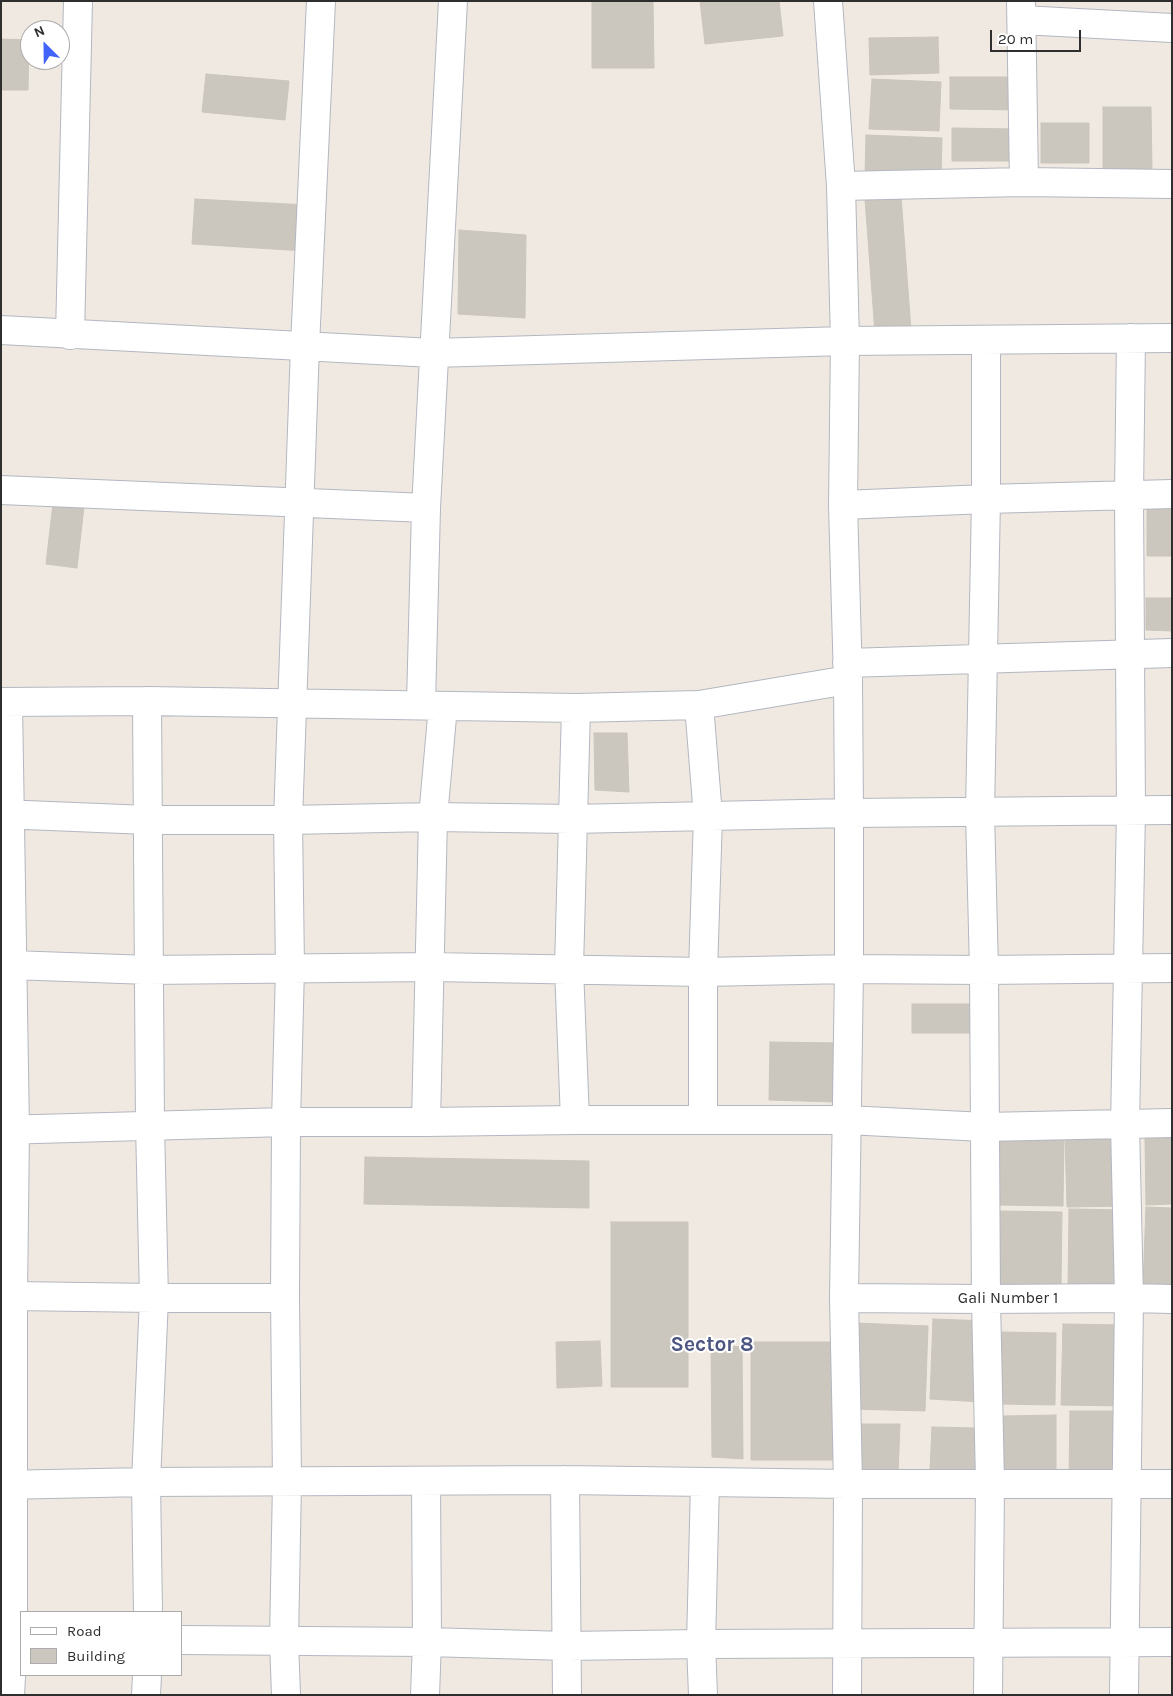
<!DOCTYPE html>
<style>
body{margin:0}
#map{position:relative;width:1173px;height:1696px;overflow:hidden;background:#efe9e1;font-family:Karla,sans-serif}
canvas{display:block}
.frame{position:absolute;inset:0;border:2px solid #2e2e2e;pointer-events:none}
.legend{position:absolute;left:20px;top:1611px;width:162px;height:65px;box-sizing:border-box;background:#fff;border:1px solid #ababab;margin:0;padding:6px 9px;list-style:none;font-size:15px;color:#2e2e2e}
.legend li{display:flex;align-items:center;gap:10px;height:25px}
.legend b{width:25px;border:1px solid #ababab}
.north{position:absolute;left:20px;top:20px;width:50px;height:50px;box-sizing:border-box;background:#fff;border:1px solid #ababab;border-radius:50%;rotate:337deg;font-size:14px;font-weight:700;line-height:20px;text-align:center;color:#2e2e2e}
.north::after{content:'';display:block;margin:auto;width:18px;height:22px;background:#4264fb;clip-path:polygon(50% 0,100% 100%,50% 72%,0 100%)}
.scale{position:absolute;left:990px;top:30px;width:91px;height:22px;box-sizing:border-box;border:2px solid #2e2e2e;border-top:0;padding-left:6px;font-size:15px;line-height:18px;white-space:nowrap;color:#2e2e2e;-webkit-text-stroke:4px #fff;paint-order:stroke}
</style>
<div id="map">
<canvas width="1173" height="1696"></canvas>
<div class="frame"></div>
<ul class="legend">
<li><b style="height:6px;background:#fff"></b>Road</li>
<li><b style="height:14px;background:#cbc7bf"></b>Building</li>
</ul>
<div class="north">N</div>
<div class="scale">20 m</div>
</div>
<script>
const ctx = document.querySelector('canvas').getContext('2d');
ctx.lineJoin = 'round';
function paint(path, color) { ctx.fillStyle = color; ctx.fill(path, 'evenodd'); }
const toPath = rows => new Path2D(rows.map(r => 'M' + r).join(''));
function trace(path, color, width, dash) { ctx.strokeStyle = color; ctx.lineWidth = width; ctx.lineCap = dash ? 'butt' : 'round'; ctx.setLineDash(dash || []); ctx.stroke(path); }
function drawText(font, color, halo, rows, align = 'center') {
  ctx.font = font + ' Karla,sans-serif'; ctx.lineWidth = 4; ctx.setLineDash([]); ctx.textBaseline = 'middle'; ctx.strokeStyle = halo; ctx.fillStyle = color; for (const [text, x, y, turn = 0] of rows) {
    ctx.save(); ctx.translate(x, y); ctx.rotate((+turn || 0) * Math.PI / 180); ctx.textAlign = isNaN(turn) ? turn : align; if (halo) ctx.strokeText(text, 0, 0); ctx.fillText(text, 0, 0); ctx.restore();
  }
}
const building = toPath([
 [592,1,653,1,654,68,592,68,592,1],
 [700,1,779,1,783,36,705,44,700,1],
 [938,37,939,73,870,75,869,38,938,37],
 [1,39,29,40,28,90,1,90,1,39],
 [206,74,289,81,285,120,202,112,206,74],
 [950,77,1019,77,1019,110,950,109,950,77],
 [872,79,941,82,939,131,869,129,872,79],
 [1103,107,1151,107,1152,171,1103,171,1103,107],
 [1041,123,1089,123,1089,163,1041,163,1041,123],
 [952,128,1016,129,1015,161,952,161,952,128],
 [866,135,942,138,941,177,865,175,866,135],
 [901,196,911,330,875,333,865,199,901,196],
 [195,199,307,205,305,251,192,244,195,199],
 [459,230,526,235,525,318,458,314,459,230],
 [54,495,85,498,77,568,46,564,54,495],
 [1147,507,1172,507,1172,556,1147,556,1147,507],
 [1146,598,1172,598,1172,631,1146,630,1146,598],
 [594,733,627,733,629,792,595,790,594,733],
 [912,1004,972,1004,972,1033,912,1033,912,1004],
 [770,1042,837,1043,835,1102,769,1100,770,1042],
 [1000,1133,1064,1133,1063,1206,999,1205,1000,1133],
 [1125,1135,1126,1206,1067,1207,1065,1136,1125,1135],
 [1172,1137,1172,1204,1146,1205,1145,1138,1172,1137],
 [365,1157,589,1161,589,1208,364,1204,365,1157],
 [1146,1207,1172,1208,1172,1286,1143,1286,1146,1207],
 [1069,1209,1127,1210,1126,1288,1068,1288,1069,1209],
 [998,1211,1062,1212,1061,1286,997,1285,998,1211],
 [611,1222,688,1222,688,1387,611,1387,611,1222],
 [933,1319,986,1321,982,1402,930,1399,933,1319],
 [855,1323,928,1326,925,1411,851,1409,855,1323],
 [1063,1324,1125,1325,1124,1406,1061,1405,1063,1324],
 [1002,1332,1056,1333,1055,1405,1001,1404,1002,1332],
 [600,1341,602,1386,557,1388,556,1342,600,1341],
 [751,1342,833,1342,834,1460,751,1460,751,1342],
 [711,1344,742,1347,743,1459,712,1457,711,1344],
 [1070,1411,1126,1411,1125,1479,1069,1478,1070,1411],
 [1056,1415,1056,1476,1004,1476,1003,1416,1056,1415],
 [853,1424,900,1424,898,1475,852,1474,853,1424],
 [932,1427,977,1428,975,1472,930,1470,932,1427]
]);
paint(building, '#cbc7bf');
trace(building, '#cbc5ba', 1);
const street = toPath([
 [828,1,841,186,845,341,843,505,848,680,849,813,849,969,844,1298,848,1484,847,1695],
 [1021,1,1024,182],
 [1022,20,1172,28],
 [841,186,1024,182,1172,184],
 [1,330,433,353,845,341,1172,338],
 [70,335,78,1],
 [986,340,986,499,980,813,984,970,986,1299,990,1483,988,1695],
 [1,490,426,508],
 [843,505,986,499,1172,494],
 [847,663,1172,653],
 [147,701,150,1125,154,1298,146,1482,148,1612],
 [1,702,147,701,576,708,699,705,848,680],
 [8,702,15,1130,13,1296,13,1641,10,1695],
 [421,704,426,508,453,1],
 [699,705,708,816,703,972,703,1120],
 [1,814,148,820,288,820,433,817,572,819,849,813,1172,810],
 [12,965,149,970,431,967,703,972,849,969,984,970,1172,968],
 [575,1120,569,968,576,708],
 [426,1122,433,817,443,706],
 [1,1130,286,1122,426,1122,575,1120,847,1120,984,1127,1172,1123],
 [13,1296,154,1298,285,1298],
 [844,1298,986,1299,1129,1298,1172,1299],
 [565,1480,567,1695],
 [1,1485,146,1482,565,1480,848,1484,1172,1484],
 [181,1640,427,1642,567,1646,701,1644,1172,1642],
 [146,1695,147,1675],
 [286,1695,284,1641,287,1482,285,1298,286,1122,290,968,288,820,305,346,321,1],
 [425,1695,427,1642,426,1481],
 [703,1695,701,1644,705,1482],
 [1124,1695,1129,1298,1125,1125,1131,811,1129,495,1131,338]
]);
trace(street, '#b4b7c1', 30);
trace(street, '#fff', 28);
drawText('16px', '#2e2e2e', '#fff', [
 ["Gali Number 1",1008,1298]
]);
drawText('bold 21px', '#4d5680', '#fff', [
 ["Sector 8",712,1345]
]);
</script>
